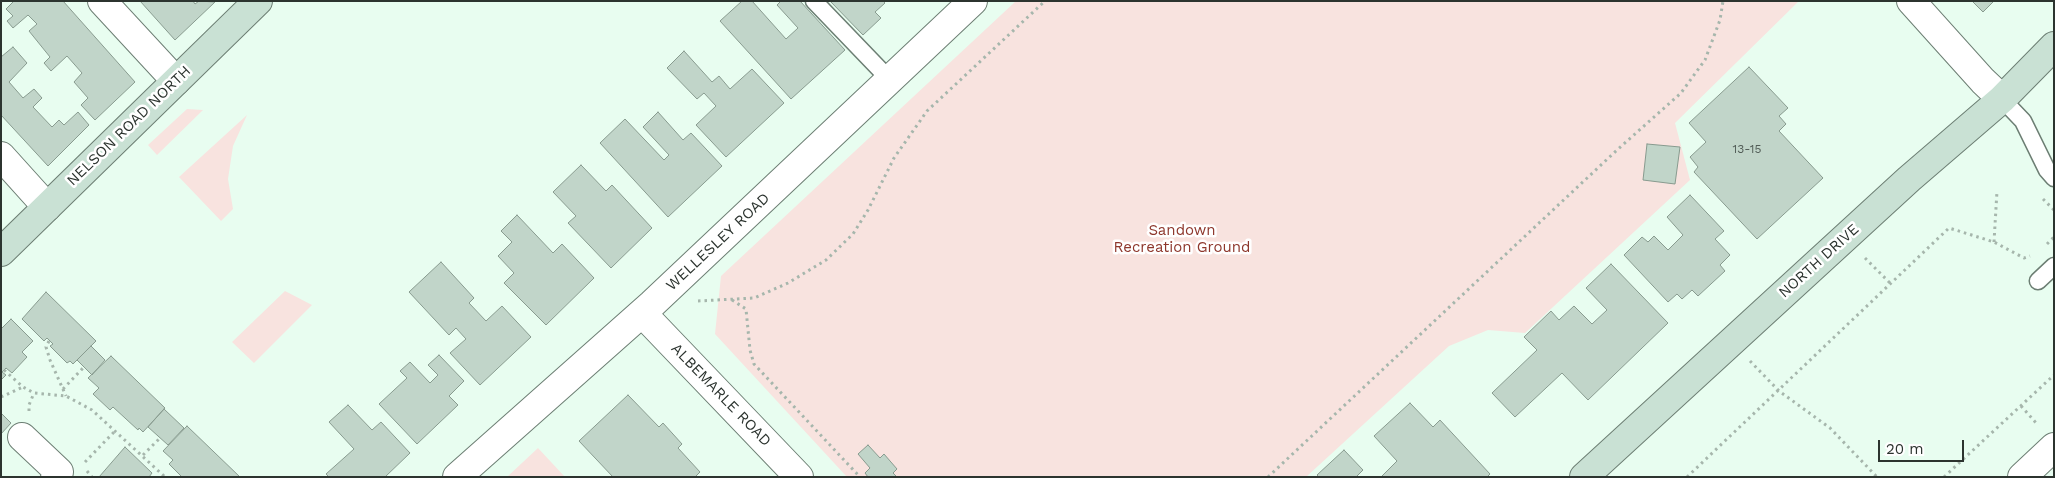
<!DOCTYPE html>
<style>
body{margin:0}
#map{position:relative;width:2055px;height:478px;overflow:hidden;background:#e8fdf0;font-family:"Work Sans",sans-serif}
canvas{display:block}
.frame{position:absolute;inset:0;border:2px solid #2c342f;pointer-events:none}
.scale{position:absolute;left:1878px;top:440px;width:86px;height:22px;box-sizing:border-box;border:2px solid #2c342f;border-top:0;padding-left:6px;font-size:15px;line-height:18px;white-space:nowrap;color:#2c342f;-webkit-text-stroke:4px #fff;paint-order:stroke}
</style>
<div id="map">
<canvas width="2055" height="478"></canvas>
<div class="frame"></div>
<div class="scale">20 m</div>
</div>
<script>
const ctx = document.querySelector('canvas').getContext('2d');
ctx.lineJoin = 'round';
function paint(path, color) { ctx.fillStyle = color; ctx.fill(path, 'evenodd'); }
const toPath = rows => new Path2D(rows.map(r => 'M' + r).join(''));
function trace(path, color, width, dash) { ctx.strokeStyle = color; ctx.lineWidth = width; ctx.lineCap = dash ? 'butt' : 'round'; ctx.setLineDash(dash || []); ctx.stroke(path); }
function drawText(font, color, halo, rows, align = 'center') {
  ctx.font = font + ' "Work Sans",sans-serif'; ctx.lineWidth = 5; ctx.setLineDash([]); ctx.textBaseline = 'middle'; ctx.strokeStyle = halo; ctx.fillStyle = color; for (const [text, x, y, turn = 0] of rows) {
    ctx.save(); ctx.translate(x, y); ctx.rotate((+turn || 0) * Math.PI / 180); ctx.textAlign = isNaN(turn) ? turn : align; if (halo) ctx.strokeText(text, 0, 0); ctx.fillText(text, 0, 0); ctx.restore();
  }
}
paint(toPath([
 [1016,1,1799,1,1675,123,1690,180,1525,333,1488,330,1449,346,1306,477,847,477,715,334,721,276],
 [187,109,203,110,157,155,148,145],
 [247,115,233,146,228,179,233,209,221,221,179,177],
 [285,291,312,305,254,363,232,342],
 [538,448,565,477,507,477]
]), '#f8e3df');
const building = toPath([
 [14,1,63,1,135,82,95,120,81,105,88,98,74,82,82,73,67,56,51,71,44,63,50,57,29,31,37,24,28,15,13,28,7,21,13,16,6,9,14,1],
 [140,1,193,1,195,4,199,1,215,2,175,40,140,1],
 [742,1,752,1,786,39,798,28,777,5,781,1,800,1,845,50,791,99,720,21,742,1],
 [830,1,883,1,885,3,875,12,881,18,863,35,830,1],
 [1972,1,1994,1,1983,12,1972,1],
 [13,47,27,63,9,82,23,98,34,89,42,98,33,107,52,127,59,120,64,125,78,112,89,125,48,166,1,115,1,57,13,47],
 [684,51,712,82,719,76,730,89,752,69,784,103,726,157,696,125,716,106,704,93,697,99,667,68,684,51],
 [1749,67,1788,108,1779,116,1786,124,1779,131,1823,178,1757,239,1694,172,1698,167,1690,157,1706,142,1689,123,1749,67],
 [658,112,683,140,691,133,722,166,668,217,600,143,625,119,664,160,669,155,643,127,658,112],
 [1647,144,1680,147,1675,184,1643,180,1647,144],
 [581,165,606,191,612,185,652,228,611,268,568,223,576,216,553,192,581,165],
 [1690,195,1724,231,1715,239,1730,255,1720,265,1725,271,1698,296,1692,290,1682,299,1677,294,1668,302,1624,255,1642,237,1648,242,1654,236,1668,250,1683,235,1667,217,1690,195],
 [517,215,553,253,562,244,594,278,546,325,504,283,514,273,498,256,512,242,501,231,517,215],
 [441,262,474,298,469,303,486,321,502,306,531,337,480,385,450,353,466,339,456,328,449,335,409,292,441,262],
 [1611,264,1668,323,1588,400,1562,373,1515,417,1492,393,1537,350,1524,337,1551,311,1559,320,1574,306,1592,324,1607,310,1586,288,1611,264],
 [46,292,96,341,73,364,70,361,67,363,50,346,53,344,47,338,44,341,22,319,46,292],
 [11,319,33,341,22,352,27,357,12,373,6,368,2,372,6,375,1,380,1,329,11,319],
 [91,346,105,360,92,375,77,360,91,346],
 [439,355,464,381,449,396,458,405,417,444,379,404,407,378,400,371,410,362,430,383,438,375,428,365,439,355],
 [111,356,165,408,143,432,139,428,138,430,113,407,110,410,93,394,99,388,88,378,111,356],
 [628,395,659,427,663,423,682,444,678,448,700,472,695,477,613,477,579,441,628,395],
 [1410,403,1433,427,1440,420,1490,474,1487,477,1381,477,1397,461,1374,436,1410,403],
 [348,405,372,430,381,422,410,453,385,477,329,477,326,474,354,449,329,422,348,405],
 [164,409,184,428,168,445,148,427,164,409],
 [1,413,11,423,1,434,1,413],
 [187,426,240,477,182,477,169,464,173,460,163,451,187,426],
 [868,445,880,458,884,454,897,469,893,473,897,477,868,477,865,473,870,468,858,454,868,445],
 [125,447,152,473,149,477,99,477,125,447],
 [1344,450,1363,470,1356,477,1319,477,1317,475,1344,450]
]);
paint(building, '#c1d5c9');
trace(building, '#889b8f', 1);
const lane = toPath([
 [814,1,890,80],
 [2002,99,2023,121,2047,170,2054,178],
 [2038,281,2054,266]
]);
const street = toPath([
 [102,1,176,81],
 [1911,1,1983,81,2002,99],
 [1,156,47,207],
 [642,313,799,477],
 [22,437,59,472,55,477],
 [457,477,652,304,973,1],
 [2022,477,2054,447]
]);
const secondary = toPath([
 [1,252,258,1],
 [1584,477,1909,179,2002,99,2054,46]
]);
trace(lane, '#6c7e73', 19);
trace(street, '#6c7e73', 30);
trace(secondary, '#6c7e73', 30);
trace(toPath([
 [2043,199,2054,210],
 [1994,242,1997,191],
 [2047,244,2054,237],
 [1865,258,1891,284],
 [732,300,746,309,750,350,754,364,860,477],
 [698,301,754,298,788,283,826,260,853,234,868,210,894,158,927,111,1045,1],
 [49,341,46,347,50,360,66,396],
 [1750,361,1779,391,1830,428,1877,477],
 [4,370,23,387,34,393,66,396,92,410,165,477],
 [63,389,84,367],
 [1,397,23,387],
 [2021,406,2037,424],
 [29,411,29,405,34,393],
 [143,455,160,438],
 [85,462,116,430],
 [87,471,92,477],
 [1268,477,1617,150,1681,93,1705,60,1720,20,1723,1],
 [1687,477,1949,228,1994,242,2024,258,2030,256],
 [1944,477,2054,375]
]), '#a6b6ac', 3, [2.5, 4]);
trace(lane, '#fff', 16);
trace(street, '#fff', 28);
trace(secondary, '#c9e1d4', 28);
drawText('12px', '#515c56', null, [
 ["13-15",1747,149]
]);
drawText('15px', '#2c342f', '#fff', [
 ["NELSON ROAD NORTH",129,126,-44],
 ["WELLESLEY ROAD",718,242,-43],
 ["NORTH DRIVE",1819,261,-42],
 ["ALBEMARLE ROAD",721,395,46]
]);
drawText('15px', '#8e372c', '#fff', [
 ["Sandown",1182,231],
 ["Recreation Ground",1182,248]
]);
</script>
